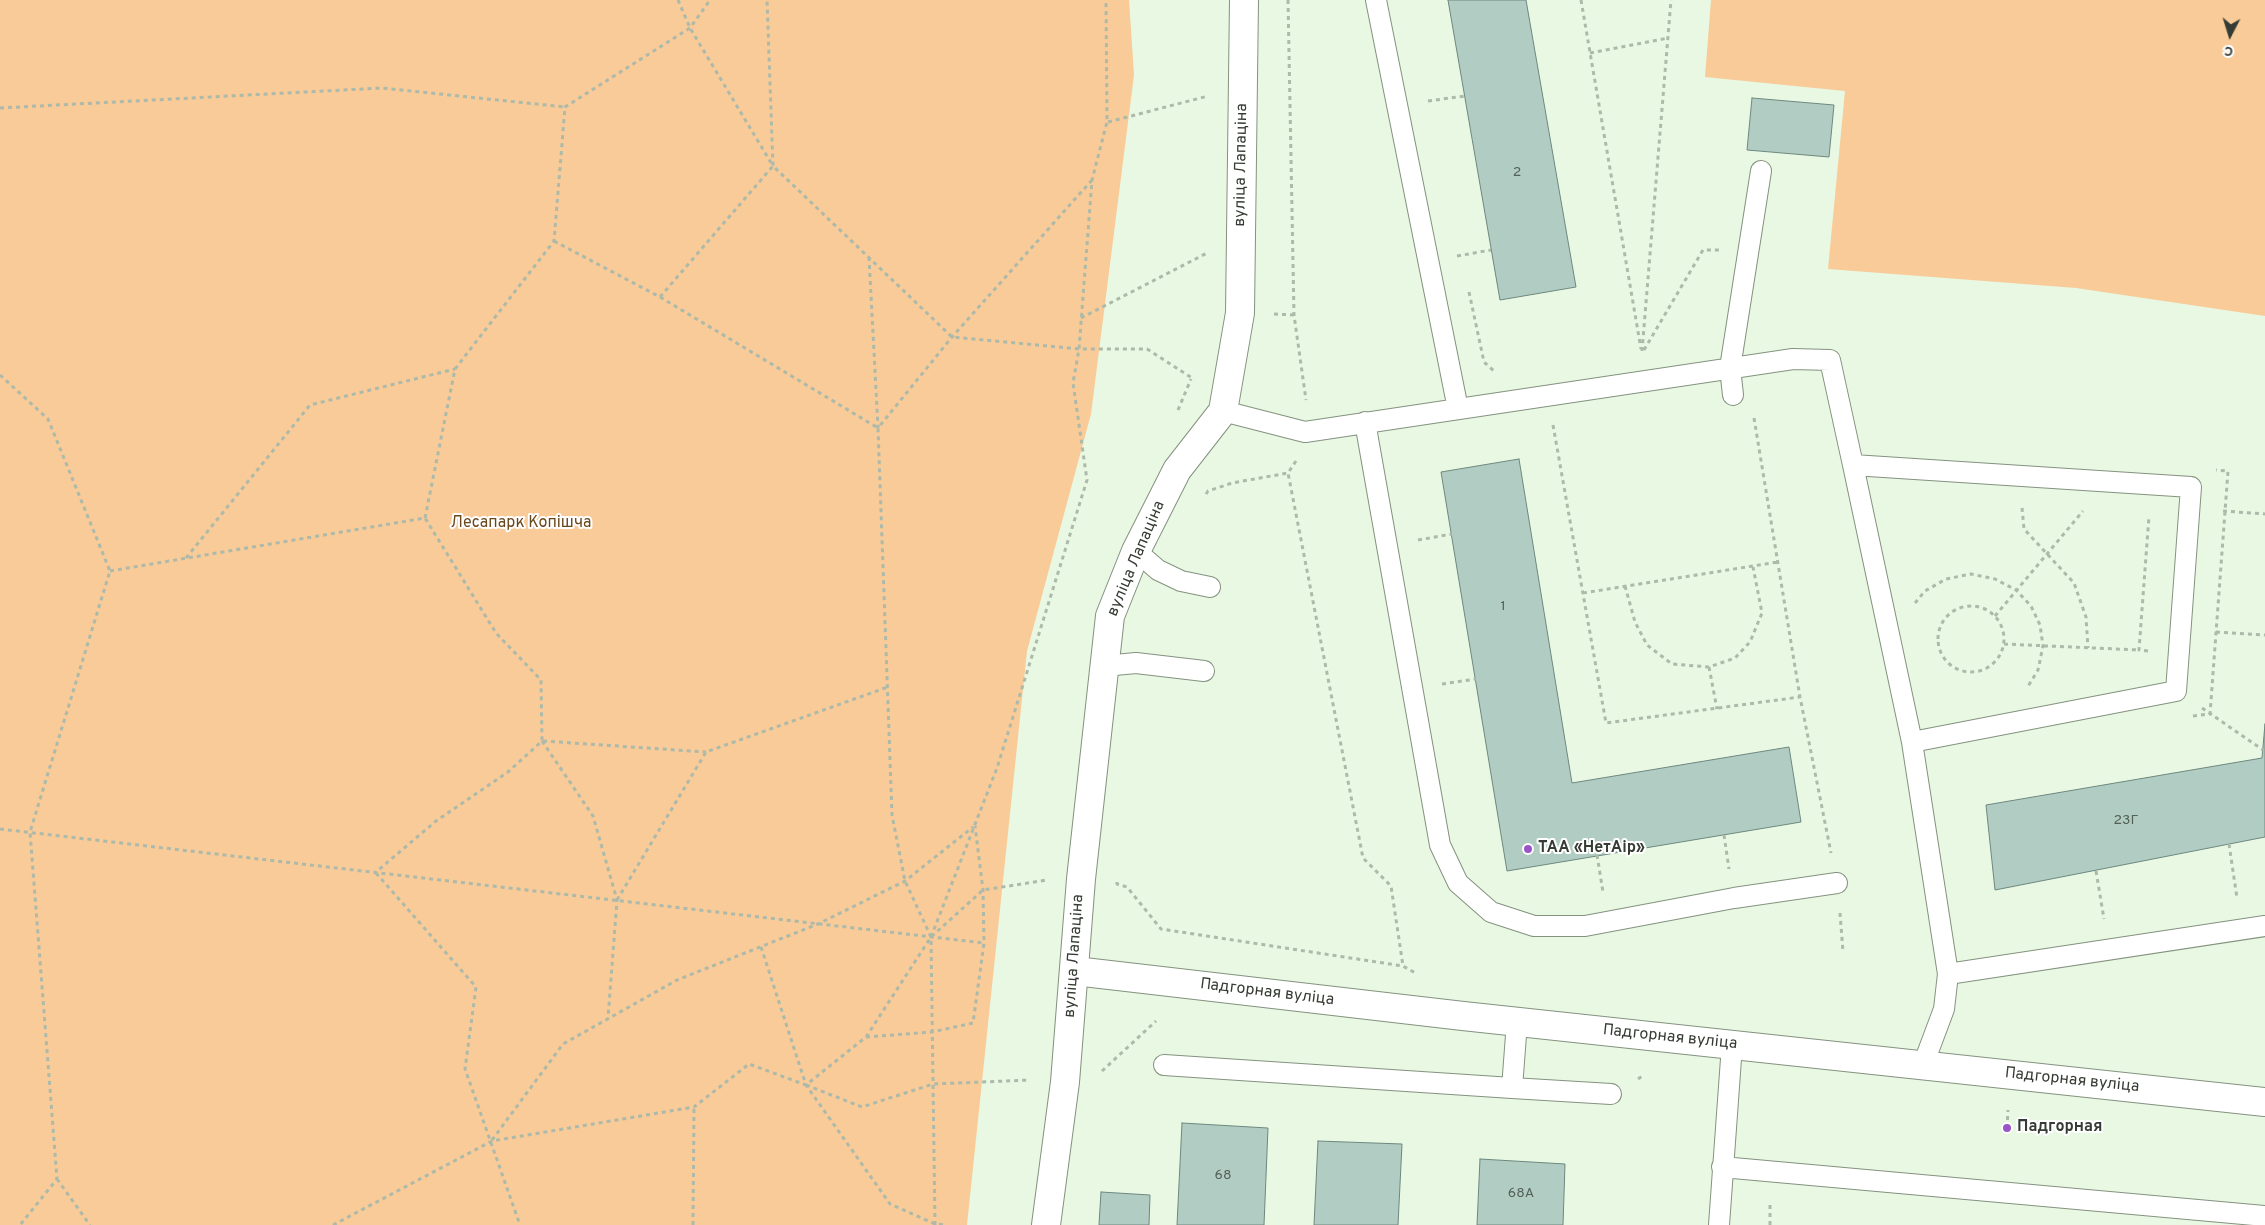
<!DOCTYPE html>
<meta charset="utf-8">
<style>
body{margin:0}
#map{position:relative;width:2265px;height:1225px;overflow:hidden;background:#e8f8e3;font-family:Overpass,sans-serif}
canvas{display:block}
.north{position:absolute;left:2205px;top:10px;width:50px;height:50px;-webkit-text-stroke:4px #fff;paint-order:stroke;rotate:185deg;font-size:14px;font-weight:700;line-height:20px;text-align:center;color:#363c34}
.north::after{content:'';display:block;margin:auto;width:18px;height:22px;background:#363c34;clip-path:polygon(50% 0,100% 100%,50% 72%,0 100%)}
</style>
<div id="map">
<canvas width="2265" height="1225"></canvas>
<div class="north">С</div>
</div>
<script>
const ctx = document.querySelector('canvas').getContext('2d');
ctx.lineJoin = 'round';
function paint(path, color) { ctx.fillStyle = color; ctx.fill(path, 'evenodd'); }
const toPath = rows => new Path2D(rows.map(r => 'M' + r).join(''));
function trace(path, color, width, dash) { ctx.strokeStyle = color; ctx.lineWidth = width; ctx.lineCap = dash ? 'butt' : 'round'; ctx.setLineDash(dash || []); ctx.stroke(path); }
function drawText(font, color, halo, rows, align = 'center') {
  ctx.font = font + ' Overpass,sans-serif'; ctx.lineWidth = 4; ctx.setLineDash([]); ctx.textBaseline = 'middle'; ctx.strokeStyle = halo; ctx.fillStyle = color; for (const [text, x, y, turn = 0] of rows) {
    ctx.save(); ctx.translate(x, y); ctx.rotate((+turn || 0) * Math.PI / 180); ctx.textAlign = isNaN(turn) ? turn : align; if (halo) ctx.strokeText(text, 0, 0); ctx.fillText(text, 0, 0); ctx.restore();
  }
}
paint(toPath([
 [0,0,1129,0,1134,75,1091,414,1027,651,967,1225,0,1225],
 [1711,0,2265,0,2265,316,2076,288,1828,269,1845,91,1705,77]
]), '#f8cb99');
const building = toPath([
 [1448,0,1526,0,1576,287,1500,300,1448,0],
 [1752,98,1834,105,1829,157,1747,150,1752,98],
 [1519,459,1572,783,1789,747,1801,822,1507,871,1441,472,1519,459],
 [2265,724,2265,837,1995,890,1986,805,2262,758,2265,724],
 [1182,1123,1268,1128,1264,1225,1177,1225,1182,1123],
 [1318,1141,1402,1144,1398,1225,1314,1225,1318,1141],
 [1480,1159,1565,1164,1563,1225,1477,1225,1480,1159],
 [1101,1192,1150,1195,1149,1225,1099,1225,1101,1192]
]);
paint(building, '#b1ccc3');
trace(building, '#6e887f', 1);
const service = toPath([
 [1376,0,1458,409],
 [1733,395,1730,368,1761,171],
 [1223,411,1305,432,1793,359,1830,360,1853,465],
 [1365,422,1440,845,1458,883,1491,912,1534,926,1585,926,1734,898,1837,883],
 [1136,551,1158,570,1181,581,1210,587],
 [1104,666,1136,663,1204,671],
 [1912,742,1853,465,2191,487,2176,691,1912,742,1948,974,1944,1009,1923,1065],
 [1948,974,2265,926],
 [1164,1065,1512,1088,1517,1022],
 [1512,1088,1611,1094],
 [1722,1167,2265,1216],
 [1719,1225,1732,1045]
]);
const minor = toPath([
 [1075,971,1463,1016,2265,1102]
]);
const secondary = toPath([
 [1046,1225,1065,1082,1081,879,1110,616,1136,551,1177,470,1223,411,1240,313,1244,0]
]);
trace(service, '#84927f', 22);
trace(minor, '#84927f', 30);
trace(secondary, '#84927f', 30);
trace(toPath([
 [678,0,690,28,773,166,767,0],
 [1288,0,1294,315,1306,400],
 [1581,0,1641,349],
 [1590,53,1668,38],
 [1428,101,1465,96],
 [0,108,382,88,565,107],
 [1108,122,1208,96],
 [554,241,660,297,878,428],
 [1457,256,1491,250],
 [869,257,878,428],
 [1469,292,1484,362,1495,372],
 [660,297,773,166,952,337,1079,349,1147,349,1192,378],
 [1274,314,1294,315],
 [1081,318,1207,253],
 [1644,350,1703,250,1719,250],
 [1642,351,1671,0],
 [0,375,48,419,110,571,30,832,57,1179,20,1225],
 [1178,410,1191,379],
 [1754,418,1800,697,1831,853],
 [1553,425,1606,723,1800,697],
 [1296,461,1288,473,1363,858,1391,886,1403,966],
 [1206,494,1208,491,1232,483,1288,473],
 [2022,508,2024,529,2074,583,2086,617,2088,648],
 [2223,511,2265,514],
 [425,518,455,369,554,241,565,107,690,28,710,0],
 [1418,540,1452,534],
 [186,558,310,405,455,369],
 [110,571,425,518,496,633,541,680,542,741,508,772,436,821,376,872],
 [1625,586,1635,622,1647,645,1672,664,1709,667,1735,658,1750,642,1762,613,1753,567],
 [1583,593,1778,562],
 [1915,603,1925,591,1946,579,1971,574,1995,579,2016,590,2031,606,2040,625,2043,646,2038,670,2027,688],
 '1938 639a33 33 0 1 1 66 0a33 33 0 1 1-66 0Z',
 [1995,616,2083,511],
 [2216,632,2265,635],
 [2004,644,2139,650],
 [2148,651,2139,650,2149,516],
 [1709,667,1717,709],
 [1442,684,1476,679],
 [2202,708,2263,750],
 [2193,716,2210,714,2228,471,2216,470],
 [542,741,593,816,617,900,608,1018],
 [543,741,706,752],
 [0,829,984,943],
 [1724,835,1729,869],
 [2229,844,2237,898],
 [1597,855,1603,892],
 [2096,871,2104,919],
 [376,873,476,987,465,1069,520,1225],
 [1117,882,1117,884,1127,887,1161,929,1403,966,1417,974],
 [617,900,706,752,888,687],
 [1840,913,1843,952],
 [931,937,905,881,892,815,878,428,952,337,1092,180],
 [761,947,806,1085,890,1204,935,1224,946,1225],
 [866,1037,932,1032,973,1023,984,943,983,890,975,826],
 [1102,1071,1156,1021],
 [1638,1079,1644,1075],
 [806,1085,862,1107,933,1084,1030,1080],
 [2007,1128,2008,1110],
 [492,1140,563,1044,677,980,818,924,905,881,973,827],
 [57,1179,90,1225],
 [333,1225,492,1141,694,1107,749,1064,806,1085,866,1037,931,937,983,890,1047,880],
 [693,1225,694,1107],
 [935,1225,931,937,997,768,1087,480,1073,383,1079,349,1092,180,1107,122,1106,0],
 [1770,1225,1770,1201]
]), '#adb9a9', 3, [4, 4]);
trace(service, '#fff', 20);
trace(minor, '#fff', 28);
trace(secondary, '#fff', 28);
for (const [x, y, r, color] of [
 [1528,849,5,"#9954c8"],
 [2007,1128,5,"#9954c8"]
]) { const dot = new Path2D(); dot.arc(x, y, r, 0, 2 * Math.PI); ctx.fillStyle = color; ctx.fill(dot); trace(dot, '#fff', 2); }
drawText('14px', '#556058', null, [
 ["2",1517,173],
 ["1",1503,607],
 ["23Г",2126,821],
 ["68",1223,1176],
 ["68А",1521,1194]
]);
drawText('16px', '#363c34', '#fff', [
 ["вуліца Лапаціна",1242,165,-89],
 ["вуліца Лапаціна",1137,559,-67],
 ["вуліца Лапаціна",1075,956,-86],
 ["Падгорная вуліца",1267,993,7],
 ["Падгорная вуліца",1670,1038,6],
 ["Падгорная вуліца",2072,1081,6]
]);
drawText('16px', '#6b481c', '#fff', [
 ["Лесапарк Копішча",521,524]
]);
drawText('bold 16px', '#363c34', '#fff', [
 ["ТАА «НетАір»",1538,849],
 ["Падгорная",2017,1128]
], 'left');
</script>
